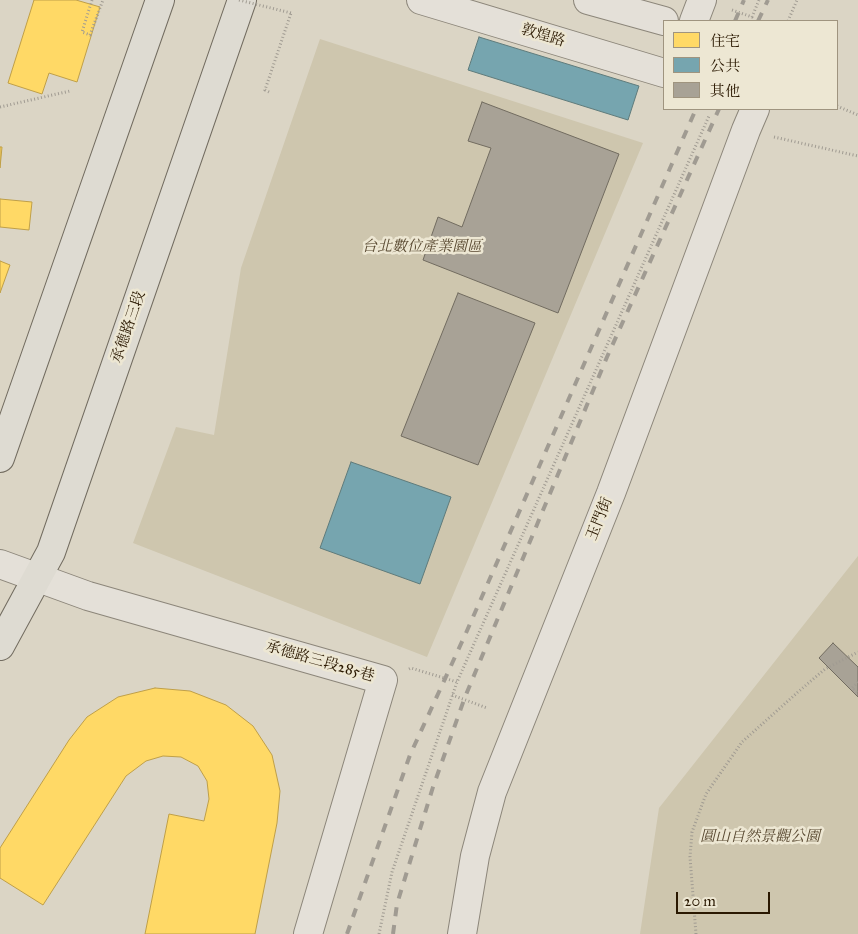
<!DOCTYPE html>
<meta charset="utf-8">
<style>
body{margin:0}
#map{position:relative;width:858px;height:934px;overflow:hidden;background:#dbd5c5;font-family:"IM FELL Great Primer","Noto Serif TC",serif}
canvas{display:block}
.legend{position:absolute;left:663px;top:20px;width:175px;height:90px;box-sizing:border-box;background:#ede7d3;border:1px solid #9f947f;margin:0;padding:6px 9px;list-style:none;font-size:15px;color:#2a1801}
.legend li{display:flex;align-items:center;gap:10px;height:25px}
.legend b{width:25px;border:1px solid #9f947f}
.scale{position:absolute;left:676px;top:892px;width:94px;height:22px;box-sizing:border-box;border:2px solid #2a1801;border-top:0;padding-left:6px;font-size:15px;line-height:18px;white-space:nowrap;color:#2a1801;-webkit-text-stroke:4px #ede7d3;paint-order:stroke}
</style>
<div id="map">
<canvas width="858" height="934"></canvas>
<ul class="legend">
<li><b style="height:14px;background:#ffd966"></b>住宅</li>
<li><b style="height:14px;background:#76a5af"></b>公共</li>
<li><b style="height:14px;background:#a8a296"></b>其他</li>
</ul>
<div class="scale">20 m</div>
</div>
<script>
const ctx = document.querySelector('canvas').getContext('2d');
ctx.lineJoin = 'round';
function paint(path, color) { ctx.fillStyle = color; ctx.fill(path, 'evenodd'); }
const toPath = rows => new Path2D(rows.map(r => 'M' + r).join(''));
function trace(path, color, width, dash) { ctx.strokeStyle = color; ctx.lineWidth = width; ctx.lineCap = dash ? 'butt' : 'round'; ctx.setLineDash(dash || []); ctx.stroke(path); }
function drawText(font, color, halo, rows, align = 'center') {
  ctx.font = font + ' "IM FELL Great Primer","Noto Serif TC",serif'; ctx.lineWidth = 5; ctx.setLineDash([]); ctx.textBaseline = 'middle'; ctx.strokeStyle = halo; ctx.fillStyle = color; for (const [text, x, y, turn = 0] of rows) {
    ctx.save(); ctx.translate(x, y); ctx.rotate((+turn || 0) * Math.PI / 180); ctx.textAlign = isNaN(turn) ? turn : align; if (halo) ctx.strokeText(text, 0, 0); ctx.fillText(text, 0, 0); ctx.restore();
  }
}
paint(toPath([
 [320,39,643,143,427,657,133,543,176,427,214,435,241,268],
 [858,556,858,934,640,934,659,808]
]), '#cec6ae');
const homes = toPath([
 [34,0,76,0,100,7,77,82,49,73,42,94,8,83,34,0],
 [0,147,2,147,0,168,0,147],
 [0,199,32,202,29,230,0,227,0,199],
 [0,261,10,265,0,293,0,261],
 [155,688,190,691,226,705,253,726,272,755,280,791,277,823,255,934,145,934,169,814,204,821,209,799,207,781,198,766,181,757,163,756,146,761,126,776,43,905,0,878,0,848,69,740,87,717,118,697,155,688]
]);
paint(homes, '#ffd966');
trace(homes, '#bf9f48', 1);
const public = toPath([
 [479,37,639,86,628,120,468,70,479,37],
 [351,462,451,497,420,584,320,548,351,462]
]);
paint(public, '#76a5af');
trace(public, '#5f7b7b', 1);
const building = toPath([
 [482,102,619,154,558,313,423,260,438,217,462,227,491,148,468,141,482,102],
 [458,293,535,323,478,465,401,436,458,293],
 [833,643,858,667,858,697,819,658,833,643]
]);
paint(building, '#a8a296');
trace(building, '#726c60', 1);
const minor = toPath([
 [421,0,664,73],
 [588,0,664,21],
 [694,21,702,0],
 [0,564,88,596,383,680,308,934],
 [462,934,475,856,492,792,611,493,746,130,755,109]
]);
const major = toPath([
 [0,458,160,0],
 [0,646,51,552,242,0]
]);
trace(minor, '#8c867a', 30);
trace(major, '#726c60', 30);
trace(toPath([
 [92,0,82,32,90,35,103,0],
 [732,10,752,17,759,0],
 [788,21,797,0],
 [269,92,265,90,291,13],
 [837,106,858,115],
 [0,107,70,91],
 [774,137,858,156],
 [409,669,411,668,457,682],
 [858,682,852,688,858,694],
 [452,695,487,708],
 [379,934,392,872,457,682,709,116],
 [696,934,690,857,692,832,706,794,742,742,798,692,825,669,858,652]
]), '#a09b92', 3, [1, 2.5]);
trace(minor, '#e4e0d8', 28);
trace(major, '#dedbd2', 28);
trace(toPath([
 [735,21,744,0],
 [758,21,768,0],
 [347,934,410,755,466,633,696,109],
 [393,934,397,904,433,787,465,697,607,357,719,109]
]), '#a09b92', 4, [9, 9]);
trace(toPath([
 [239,0,291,13]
]), '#a09b92', 3, [1, 2.5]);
drawText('15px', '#2a1801', '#ede7d3', [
 ["敦煌路",543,36,17],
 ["承德路三段",129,327,-71],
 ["玉門街",600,519,-68],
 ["承德路三段285巷",320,662,16]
]);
drawText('italic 15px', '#584830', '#ede7d3', [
 ["台北數位產業園區",422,247],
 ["圓山自然景觀公園",760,837]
]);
</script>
